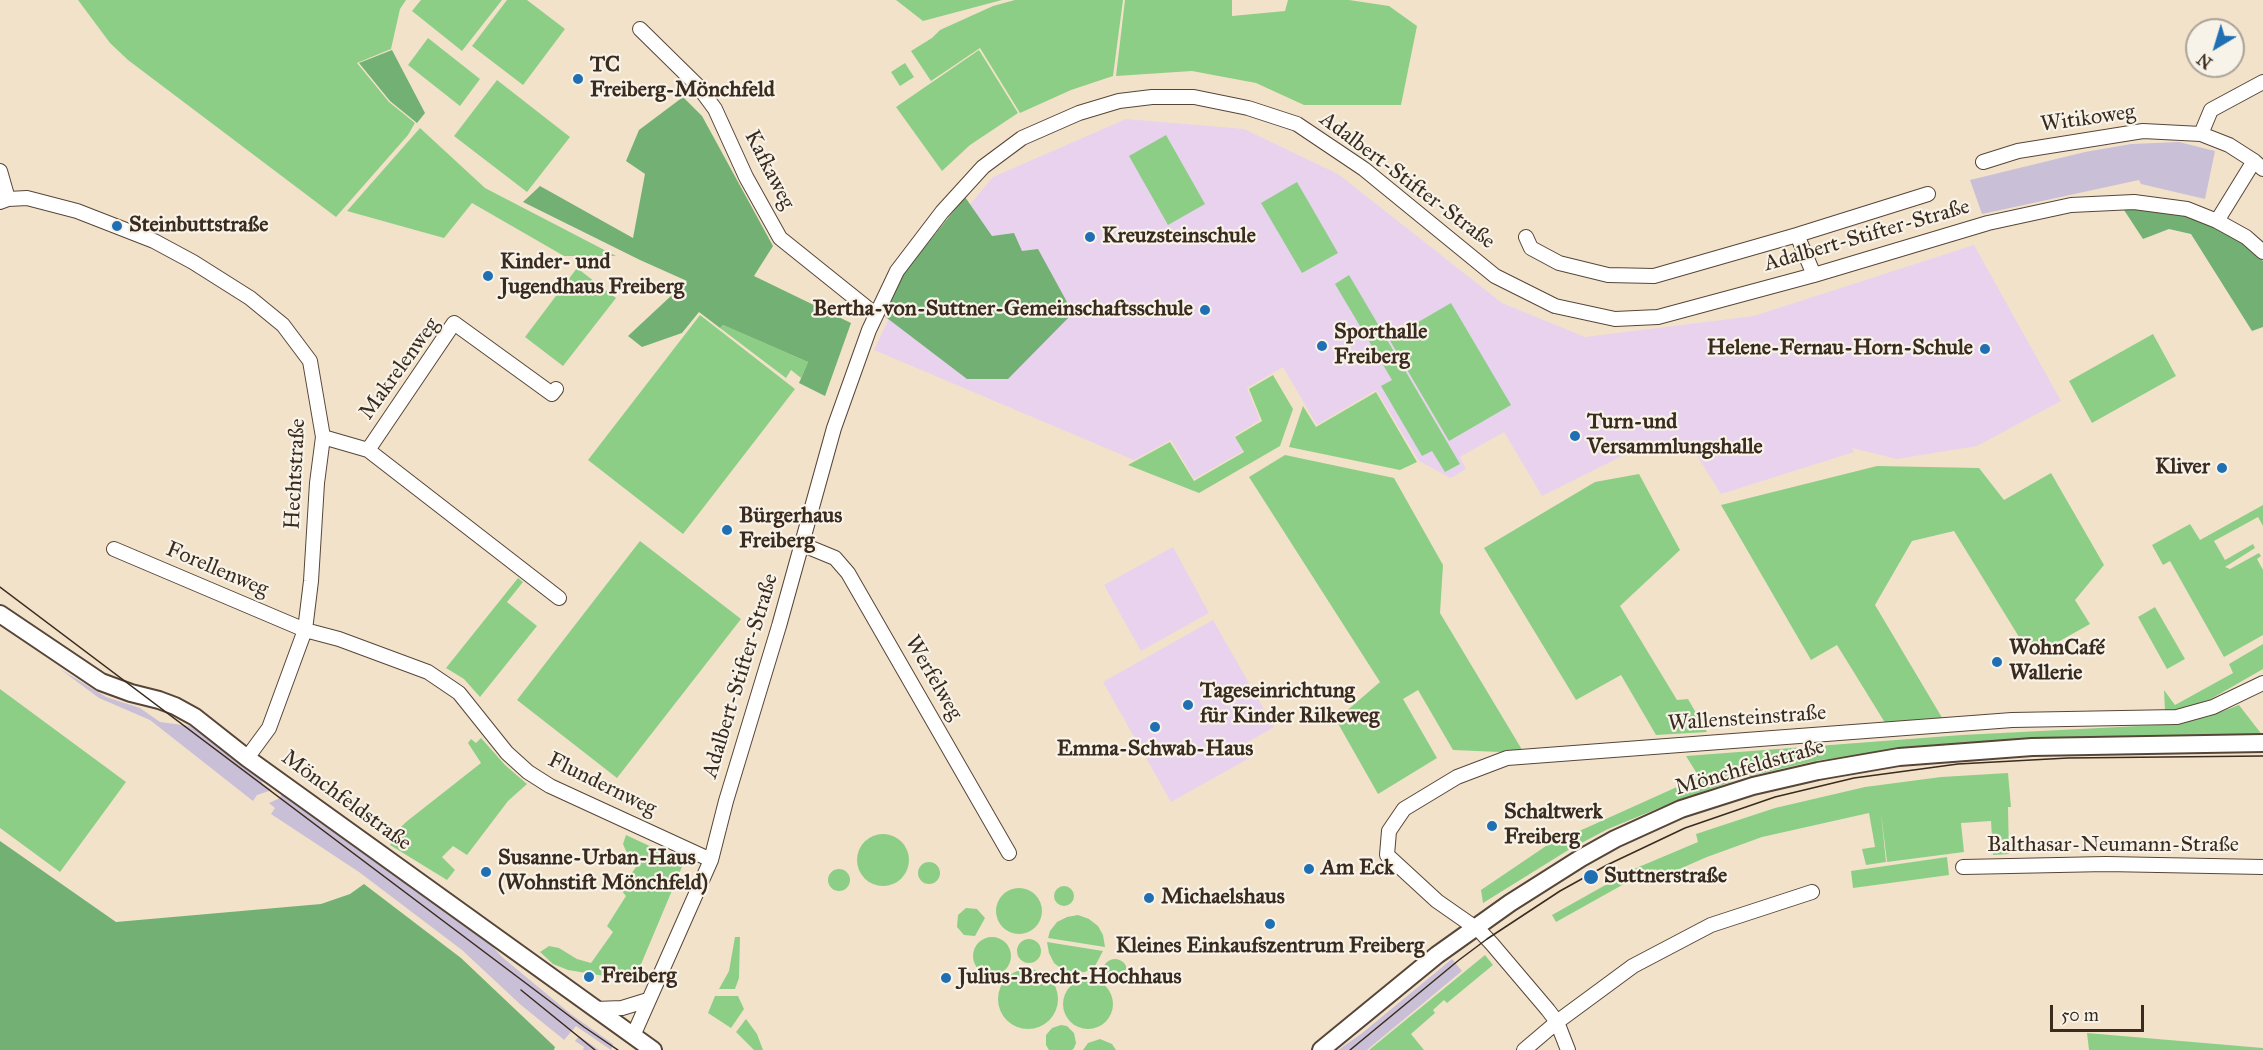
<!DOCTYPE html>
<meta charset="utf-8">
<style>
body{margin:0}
#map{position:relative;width:2263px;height:1050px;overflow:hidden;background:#f3e2ca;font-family:"IM FELL Great Primer",serif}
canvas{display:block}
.north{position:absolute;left:2185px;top:18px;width:60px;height:60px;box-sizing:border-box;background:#f7f3e8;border:2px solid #aca397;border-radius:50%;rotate:218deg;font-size:16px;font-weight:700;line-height:24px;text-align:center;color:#3b2a1e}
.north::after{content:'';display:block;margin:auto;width:21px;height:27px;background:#1f6fb2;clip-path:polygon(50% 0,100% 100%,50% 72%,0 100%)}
.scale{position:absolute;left:2050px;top:1005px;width:94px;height:27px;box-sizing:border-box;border:3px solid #3b2a1e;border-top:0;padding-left:8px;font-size:18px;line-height:21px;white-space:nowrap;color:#3b2a1e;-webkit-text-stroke:4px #f7f3e8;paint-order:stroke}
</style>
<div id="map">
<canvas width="2263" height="1050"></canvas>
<div class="north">N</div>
<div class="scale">50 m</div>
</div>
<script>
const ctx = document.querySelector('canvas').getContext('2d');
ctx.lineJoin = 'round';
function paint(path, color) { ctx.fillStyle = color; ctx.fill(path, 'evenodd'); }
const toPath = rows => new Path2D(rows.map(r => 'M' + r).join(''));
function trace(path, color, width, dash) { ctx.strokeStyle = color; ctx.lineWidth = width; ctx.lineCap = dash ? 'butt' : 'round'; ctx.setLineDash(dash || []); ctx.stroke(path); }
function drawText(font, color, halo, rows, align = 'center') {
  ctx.font = font + ' "IM FELL Great Primer",serif'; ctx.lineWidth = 4.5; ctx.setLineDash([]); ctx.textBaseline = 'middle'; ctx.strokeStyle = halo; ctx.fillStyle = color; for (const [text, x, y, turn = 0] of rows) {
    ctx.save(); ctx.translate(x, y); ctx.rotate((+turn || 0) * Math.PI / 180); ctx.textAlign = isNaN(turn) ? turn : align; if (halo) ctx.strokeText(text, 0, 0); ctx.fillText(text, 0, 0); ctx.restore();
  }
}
paint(toPath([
 [1126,119,1244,129,1338,174,1502,303,1585,337,1754,316,1974,245,2061,401,1977,446,1897,459,1852,448,1854,452,1721,494,1691,446,1636,449,1542,496,1504,432,1460,457,1466,469,1451,478,1419,461,1376,390,1317,425,1283,367,1247,388,1260,420,1234,436,1243,451,1194,479,1171,440,1134,460,874,350,908,278,993,177],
 [1173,547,1209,613,1141,651,1104,585],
 [1213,620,1274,727,1246,743,1253,756,1171,802,1103,682]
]), '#e8d2ee');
paint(toPath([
 [2179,142,2215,151,2205,199,2141,184,2139,180,1982,214,1970,180,2085,152,2131,144],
 [60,669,106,697,140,708,160,722,190,726,264,779,262,783,272,790,257,795,253,801,150,720,99,698],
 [283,793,487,940,502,957,572,1015,613,1044,611,1050,576,1026,564,1040,563,1039,521,1005,462,950,359,872,271,814,275,808,269,803,278,799],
 [1452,959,1462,971,1367,1050,1338,1050,1361,1034],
 [579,1036,599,1050,583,1050,584,1047,575,1041]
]), '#c9bfd7');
paint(toPath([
 [78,0,406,0,400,9,391,49,357,63,389,102,415,123,408,135,336,217,128,60,110,43],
 [421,0,502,0,462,51,412,11],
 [507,0,527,0,565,29,523,85,472,46],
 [896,0,1002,0,923,21],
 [1015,0,1123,0,1113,76,1071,90,1020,113,980,48,931,81,911,51,932,38,940,30,993,6],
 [1125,0,1232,0,1232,16,1285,11,1288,0,1349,0,1389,6,1417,26,1401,105,1304,105,1256,83,1192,71,1116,76],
 [428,38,480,79,460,106,408,65],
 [979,50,1018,113,970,145,942,171,896,107],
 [905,63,914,77,900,86,891,72],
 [497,80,570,137,527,192,454,136],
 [420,128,485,188,616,256,564,256,472,203,444,238,347,211],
 [1166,135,1205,204,1168,225,1129,156],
 [1297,182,1338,253,1302,273,1261,203],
 [577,268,616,298,563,366,525,337],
 [1349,275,1460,464,1445,472,1432,451,1422,456,1381,386,1392,380,1335,284],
 [1451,303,1511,405,1449,441,1389,339],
 [700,315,795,389,683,534,588,460],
 [723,325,808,362,801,378,791,370,786,378,720,328],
 [2153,334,2176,376,2092,423,2069,381],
 [1273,375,1293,409,1280,446,1199,493,1128,465,1170,442,1194,481,1244,452,1235,437,1262,421,1249,389],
 [1376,392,1417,462,1400,470,1289,447,1303,406,1316,427],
 [1285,455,1394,478,1443,565,1440,613,1524,753,1453,750,1418,690,1403,699,1437,758,1378,794,1336,720,1380,682,1249,477],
 [1877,466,1979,468,2004,500,2051,473,2104,565,2075,600,2090,624,2049,647,2027,650,1954,531,1912,541,1875,605,1944,721,1887,726,1837,645,1811,660,1721,505],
 [1639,474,1680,550,1620,606,1677,700,1688,699,1707,732,1656,735,1621,675,1576,700,1484,548,1595,482],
 [2263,505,2263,526,2258,517,2214,541,2225,560,2253,544,2255,548,2225,567,2230,569,2259,553,2261,556,2257,559,2263,570,2263,635,2224,657,2170,561,2163,565,2152,545,2190,524,2200,540],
 [640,541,741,619,617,778,517,700],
 [518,578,523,582,507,602,537,626,480,697,464,679,446,668],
 [2155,607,2185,659,2167,669,2138,617],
 [2263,644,2263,669,2209,700,2175,711,2165,711,2164,690,2175,705,2233,673,2229,664],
 [0,689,126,782,60,872,0,828],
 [2239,705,2263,736,2097,738,1963,744,1899,749,1815,761,1745,777,1676,801,1608,829,1570,849,1483,903,1481,890,1546,846,1699,777,1686,756,1962,735,2178,724,2210,716],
 [481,738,505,765,527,784,508,801,467,855,453,846,442,857,455,870,447,880,390,845,398,830,406,822,481,763,468,743,471,739,476,743],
 [2008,773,2011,807,2008,807,2009,854,1993,855,1991,821,1961,823,1964,852,1887,862,1881,813,1886,862,1866,865,1862,849,1875,847,1869,813,1762,837,1707,857,1661,877,1656,869,1633,879,1556,922,1552,915,1634,869,1698,842,1696,834,1775,808,1865,787,1941,777],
 '857 860a26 26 0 1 1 52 0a26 26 0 1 1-52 0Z',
 [626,835,684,862,639,969,617,978,568,970,553,964,540,952,549,946,559,948,577,959,591,963,613,932,607,926,626,896,620,889,639,863,626,851,623,844],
 [1947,857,1949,875,1853,888,1851,871],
 '918 873a11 11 0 1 1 22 0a11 11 0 1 1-22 0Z',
 '828 880a11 11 0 1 1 22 0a11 11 0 1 1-22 0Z',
 '1054 896a10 10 0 1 1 20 0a10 10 0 1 1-20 0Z',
 '996 911a23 23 0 1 1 46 0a23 23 0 1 1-46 0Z',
 [966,908,977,909,985,918,975,936,964,935,957,927,958,915],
 [1078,915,1089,919,1098,926,1103,935,1105,947,1048,938,1050,931,1057,922,1067,917],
 [735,937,740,937,739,978,735,989,719,989,729,971],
 '973 956a19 19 0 1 1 38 0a19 19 0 1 1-38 0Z',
 '1017 951a12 12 0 1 1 24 0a12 12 0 1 1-24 0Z',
 [1047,942,1103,951,1095,966,1085,972,1074,973,1063,970,1054,963,1049,953],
 [1485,955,1493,965,1447,1003,1444,1000,1433,1010,1435,1013,1411,1034,1424,1050,1369,1050],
 '1103 971a12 12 0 1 1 24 0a12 12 0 1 1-24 0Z',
 '998 999a30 30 0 1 1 60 0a30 30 0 1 1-60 0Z',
 '1063 1004a25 25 0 1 1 50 0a25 25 0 1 1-50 0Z',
 [715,996,738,996,744,1009,731,1028,708,1013],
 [746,1019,757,1034,763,1050,754,1050,736,1032],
 [1061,1025,1067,1026,1074,1033,1076,1043,1074,1048,1072,1050,1049,1050,1046,1045,1046,1035,1052,1028],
 [2087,1033,2263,1048,2263,1050,2089,1050],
 [1100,1039,1112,1044,1116,1050,1083,1050,1088,1043]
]), '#8dce86');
paint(toPath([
 [392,50,425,113,417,123,390,101,359,63],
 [683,97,702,116,773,246,754,276,851,323,825,396,799,383,808,362,723,325,720,328,699,312,682,333,642,347,628,336,687,281,640,260,523,202,540,186,633,238,645,174,626,161,639,130],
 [965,197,992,236,1014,233,1022,251,1038,249,1073,313,1008,379,967,379,883,315,903,274],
 [2122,207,2191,217,2240,241,2263,261,2263,327,2252,331,2191,234,2169,229,2143,239],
 [0,841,116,922,321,904,350,894,364,884,461,958,555,1047,554,1050,0,1050]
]), '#72b173');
const minor = toPath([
 [640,29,698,86,715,109,746,177,780,238,876,315],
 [2201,134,2211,110,2263,82],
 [1983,162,2018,151,2143,131,2201,134,2229,145,2254,161,2263,169],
 [0,171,8,199],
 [0,202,8,199,27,198,77,211,154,241,193,262,250,298,283,325,310,361,323,437,317,483,311,581,305,630,269,728,247,758],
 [2217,221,2254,161],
 [1797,235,1814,275],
 [1526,237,1531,248,1559,263,1608,275,1654,276,1797,235,1928,194],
 [323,437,368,450,559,598],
 [368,450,454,323,552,394,556,389],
 [801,544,835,558,848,573,1009,853],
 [114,549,305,630,339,639,428,672,459,693,507,753,528,772,550,786,711,860],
 [1963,867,2106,864,2263,867],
 [596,1009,622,1008,648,1000],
 [633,1036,711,860,726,801,779,626,834,428,869,330,897,271,942,212,983,167,1022,138,1079,113,1119,101,1152,97,1194,97,1248,108,1297,124,1364,169,1495,276,1555,306,1615,319,1658,317,1814,275,1988,223,2071,205,2134,202,2187,209,2217,221,2246,237,2263,252],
 [1524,1050,1557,1022,1633,966,1711,925,1812,892],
 [1568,1050,1557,1022,1548,1010,1492,944,1480,931,1437,901,1387,855,1389,831,1404,809,1457,777,1507,758,2012,720,2177,717,2213,707,2263,683]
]);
const major = toPath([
 [0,614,101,682,131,693,159,700,175,706,195,717,247,758,653,1050],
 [1321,1050,1437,955,1510,903,1581,858,1615,839,1681,809,1753,786,1818,771,1899,757,2032,747,2263,743]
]);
trace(minor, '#574638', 16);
trace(major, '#574638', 20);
trace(minor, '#fff', 14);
trace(major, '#fff', 16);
trace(toPath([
 [0,587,584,1027,618,1050],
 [521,990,595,1050],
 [1350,1050,1459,960,1487,939,1560,891,1607,865,1685,828,1775,797,1854,778,1958,764,2068,758,2263,756]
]), '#3b2a1e', 1.5);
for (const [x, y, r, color] of [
 [578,79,6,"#1f6fb2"],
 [117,226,6,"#1f6fb2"],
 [1090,237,6,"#1f6fb2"],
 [488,276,6,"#1f6fb2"],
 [1205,310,6,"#1f6fb2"],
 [1322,346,6,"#1f6fb2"],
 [1985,349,6,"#1f6fb2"],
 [1575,436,6,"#1f6fb2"],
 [2222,468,6,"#1f6fb2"],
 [727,530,6,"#1f6fb2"],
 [1997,662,6,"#1f6fb2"],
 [1188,705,6,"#1f6fb2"],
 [1155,727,6,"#1f6fb2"],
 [1492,826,6,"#1f6fb2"],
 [1309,869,6,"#1f6fb2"],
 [486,872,6,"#1f6fb2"],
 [1591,877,8,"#1f6fb2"],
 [1149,898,6,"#1f6fb2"],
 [1270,924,6,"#1f6fb2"],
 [589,977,6,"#1f6fb2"],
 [946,978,6,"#1f6fb2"]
]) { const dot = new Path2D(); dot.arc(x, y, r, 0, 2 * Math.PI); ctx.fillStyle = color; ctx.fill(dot); trace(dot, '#f7f3e8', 2); }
drawText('bold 22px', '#3b2a1e', '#f7f3e8', [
 ["TC",590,66],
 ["Freiberg-Mönchfeld",590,91],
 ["Steinbuttstraße",129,226],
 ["Kreuzsteinschule",1102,237],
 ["Kinder- und",500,263],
 ["Jugendhaus Freiberg",500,288],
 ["Bertha-von-Suttner-Gemeinschaftsschule",1193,310,"right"],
 ["Sporthalle",1334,333],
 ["Freiberg",1334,358],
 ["Helene-Fernau-Horn-Schule",1973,349,"right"],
 ["Turn-und",1587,423],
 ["Versammlungshalle",1587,448],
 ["Kliver",2210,468,"right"],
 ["Bürgerhaus",739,517],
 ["Freiberg",739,542],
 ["WohnCafé",2009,649],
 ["Wallerie",2009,674],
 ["Tageseinrichtung",1200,692],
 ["für Kinder Rilkeweg",1200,717],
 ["Emma-Schwab-Haus",1155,750,"center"],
 ["Schaltwerk",1504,813],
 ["Freiberg",1504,838],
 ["Susanne-Urban-Haus",498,859],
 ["(Wohnstift Mönchfeld)",498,884],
 ["Am Eck",1321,869],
 ["Suttnerstraße",1604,877],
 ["Michaelshaus",1161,898],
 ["Kleines Einkaufszentrum Freiberg",1270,947,"center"],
 ["Freiberg",601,977],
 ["Julius-Brecht-Hochhaus",958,978]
], 'left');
drawText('22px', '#3b2a1e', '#f7f3e8', [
 ["Witikoweg",2088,119,-8],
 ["Kafkaweg",769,170,63],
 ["Adalbert-Stifter-Straße",1407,181,37],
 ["Adalbert-Stifter-Straße",1867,236,-16],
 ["Makrelenweg",400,369,-54],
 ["Hechtstraße",296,474,-87],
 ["Forellenweg",217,570,23],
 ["Adalbert-Stifter-Straße",741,676,-73],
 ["Werfelweg",933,678,60],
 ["Wallensteinstraße",1747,719,-4],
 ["Mönchfeldstraße",1750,768,-16],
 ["Flundernweg",602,785,26],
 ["Mönchfeldstraße",346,801,36],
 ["Balthasar-Neumann-Straße",2113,846]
]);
</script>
